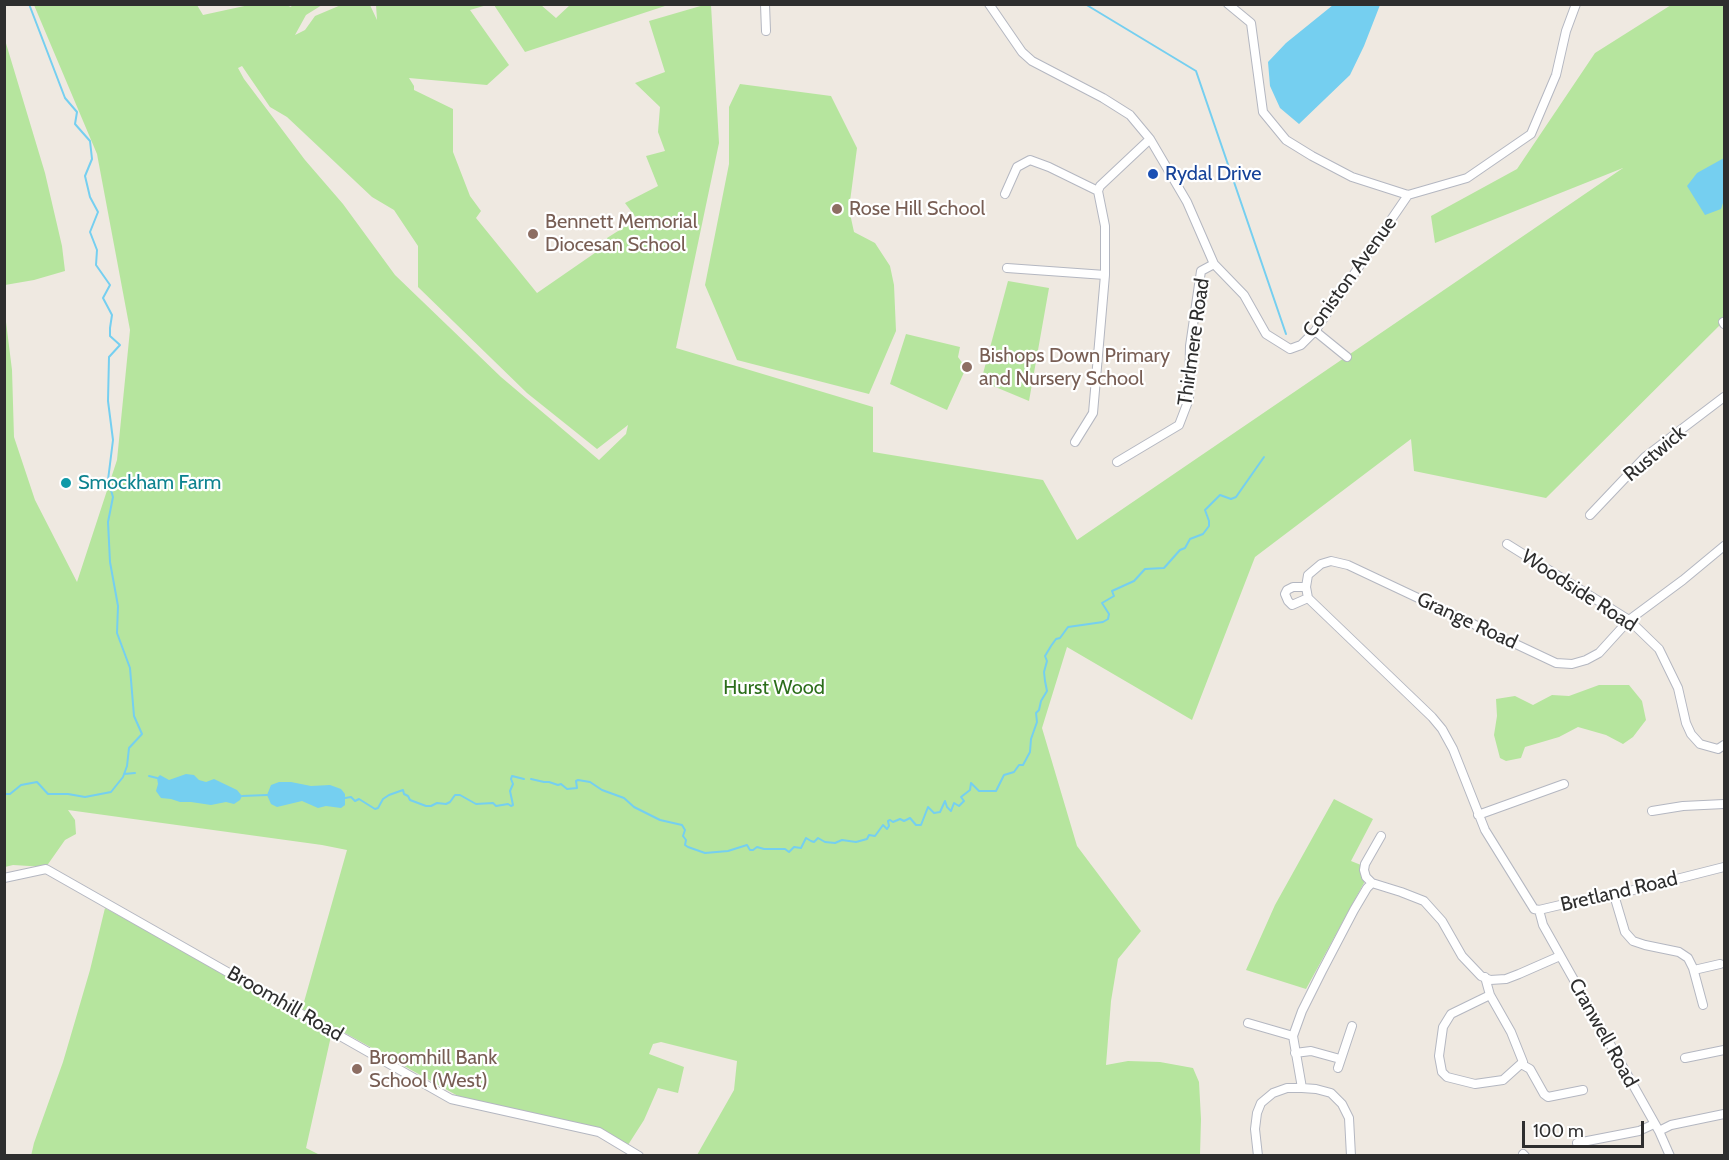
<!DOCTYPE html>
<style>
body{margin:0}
#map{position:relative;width:1729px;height:1160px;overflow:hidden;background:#efe9e1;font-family:Cabin,sans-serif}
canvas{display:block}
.frame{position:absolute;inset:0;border:6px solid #2e2e2e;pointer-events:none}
.scale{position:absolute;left:1522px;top:1121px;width:122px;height:27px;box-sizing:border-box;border:3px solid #2e2e2e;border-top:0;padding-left:8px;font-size:18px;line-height:21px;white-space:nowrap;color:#2e2e2e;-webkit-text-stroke:4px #fff;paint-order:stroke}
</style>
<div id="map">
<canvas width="1729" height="1160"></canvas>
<div class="frame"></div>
<div class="scale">100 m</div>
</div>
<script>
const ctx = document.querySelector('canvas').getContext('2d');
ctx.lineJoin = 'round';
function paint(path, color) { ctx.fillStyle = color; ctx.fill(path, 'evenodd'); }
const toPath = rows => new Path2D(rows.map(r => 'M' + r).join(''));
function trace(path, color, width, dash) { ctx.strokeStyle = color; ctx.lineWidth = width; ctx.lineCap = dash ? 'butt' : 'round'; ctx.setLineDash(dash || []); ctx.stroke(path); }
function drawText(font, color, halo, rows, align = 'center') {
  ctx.font = font + ' Cabin,sans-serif'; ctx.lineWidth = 4.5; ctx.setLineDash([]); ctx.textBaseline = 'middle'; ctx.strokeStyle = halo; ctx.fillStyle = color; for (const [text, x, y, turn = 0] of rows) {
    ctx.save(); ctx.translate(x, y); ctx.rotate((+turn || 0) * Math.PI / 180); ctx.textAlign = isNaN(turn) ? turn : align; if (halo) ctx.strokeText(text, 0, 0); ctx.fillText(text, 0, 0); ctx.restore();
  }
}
paint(toPath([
 [34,5,197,5,203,15,249,5,286,5,291,7,292,5,322,5,306,15,295,35,305,30,315,16,341,5,370,5,377,20,376,5,487,5,470,10,509,65,487,85,409,78,414,86,414,90,453,109,453,152,470,196,481,211,476,218,537,293,605,246,607,238,637,219,625,203,658,186,646,156,665,151,658,132,660,107,635,83,665,72,649,21,704,5,711,5,719,143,676,348,873,407,873,452,1043,480,1077,540,1623,168,1435,243,1431,216,1517,169,1595,53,1671,5,1724,5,1724,321,1546,498,1414,471,1411,439,1255,557,1192,720,1067,647,1042,728,1077,846,1141,931,1118,959,1111,1001,1106,1065,1128,1061,1160,1062,1193,1068,1199,1082,1201,1119,1200,1155,697,1155,734,1090,737,1061,661,1042,653,1044,649,1054,684,1067,678,1093,658,1088,644,1120,628,1145,597,1128,458,1096,302,1009,347,850,322,845,68,810,75,820,76,834,65,840,46,867,13,865,5,867,4,306,12,370,14,437,35,500,77,582,117,460,130,330,97,154],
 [242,66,270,107,287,117,372,197,394,210,418,246,418,287,527,393,597,449,628,425,626,434,599,460,501,377,395,275,343,204,305,160,244,79,238,68],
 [494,5,541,5,556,18,570,5,668,5,525,52],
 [5,40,45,173,62,246,65,271,34,280,5,285],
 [740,84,831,96,857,148,849,209,854,232,875,243,890,266,894,285,896,331,869,394,737,360,705,285,729,164,729,107],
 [1008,281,1049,288,1029,401,981,381],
 [906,334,960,347,958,357,966,368,947,410,890,384],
 [1599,685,1629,685,1642,701,1646,720,1633,737,1623,744,1606,735,1578,727,1559,737,1525,747,1521,758,1506,761,1500,758,1494,735,1497,716,1496,699,1515,696,1533,705,1552,695,1569,696],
 [1334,799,1373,819,1351,861,1361,865,1361,875,1365,881,1306,989,1246,970,1275,905],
 [105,908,175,946,331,1036,306,1148,320,1155,31,1156,34,1143,63,1062,90,970]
]), '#b6e59e');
paint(toPath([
 [1333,5,1380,5,1364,46,1350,75,1299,124,1280,108,1270,86,1268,62,1286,43],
 [1724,158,1724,200,1721,209,1705,215,1687,186,1697,173],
 [186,774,194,775,199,780,206,782,214,779,237,790,242,796,240,800,234,804,226,802,211,805,191,802,180,802,171,799,161,798,156,791,158,784,157,778,160,775,169,780],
 [279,782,291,782,311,786,330,785,341,789,345,794,345,805,341,808,326,806,318,808,302,801,277,807,271,804,267,795,271,785]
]), '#75cff0');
trace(toPath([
 [1085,4,1196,71,1286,334],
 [124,774,135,773],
 [149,776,157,778],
 [531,779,544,782,549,782,558,785,561,784,567,789,577,788,576,781,578,780,590,782,602,790,624,798,634,807,660,820,682,825,685,830,683,836,686,840,685,845,688,847,705,853,728,851,747,845,750,850,753,850,757,847,764,849,785,849,789,852,794,847,801,848,806,838,811,841,814,842,818,838,825,842,835,843,842,840,856,842,867,839,869,835,875,836,883,825,887,829,889,826,888,821,890,820,893,822,900,819,904,821,910,818,916,825,921,825,928,807,934,813,940,812,945,801,947,807,951,811,954,803,959,806,964,801,961,797,970,790,971,783,979,791,996,791,1004,775,1014,772,1019,765,1023,765,1030,752,1031,739,1037,722,1036,713,1039,710,1041,701,1047,691,1045,681,1044,672,1047,661,1045,656,1051,646,1056,639,1060,638,1068,627,1103,622,1108,619,1109,614,1102,603,1114,596,1112,591,1134,581,1145,569,1164,568,1180,550,1185,548,1190,539,1203,534,1209,526,1209,521,1205,510,1220,495,1231,499,1236,497,1264,457],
 [4,794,10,794,21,785,37,782,48,794,68,794,85,797,111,792,123,777,127,766,129,748,142,734,134,716,130,668,117,633,118,606,110,562,108,522,113,497,108,480,113,440,108,401,109,357,120,345,110,336,110,328,112,315,103,298,110,285,96,265,97,250,90,232,98,212,90,197,85,176,92,159,90,141,75,124,77,112,65,98,29,4],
 [242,796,267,795],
 [345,798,351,797,355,801,359,799,375,809,378,808,383,799,389,795,403,790,404,794,408,796,410,800,426,806,431,806,437,803,446,804,450,802,455,795,460,795,476,804,493,803,496,806,508,804,511,806,513,805,510,791,513,784,511,779,512,776,524,779]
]), '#75cff0', 2);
const street = toPath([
 [765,4,766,31],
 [989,4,1022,52,1032,61,1103,98,1130,115,1150,139,1187,202,1214,264,1244,295,1266,334,1290,349,1301,345,1315,331,1408,195],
 [1228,4,1251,23,1263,112,1286,140,1312,156,1352,177,1408,195],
 [1005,194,1017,167,1030,160,1049,167,1098,191],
 [1408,195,1467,178,1531,134,1556,75,1566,31,1576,4],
 [1007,268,1105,275],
 [1723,322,1724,324],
 [1315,331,1347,357],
 [1075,442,1093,413,1105,275,1105,226,1098,191,1100,186,1150,139],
 [1117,462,1179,425,1189,399,1190,346,1201,271,1214,264],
 [1590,515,1645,457,1724,397],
 [1507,544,1629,620,1659,649,1678,688,1686,723,1691,734,1700,744,1718,749,1724,745],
 [1724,546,1683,580,1629,620,1599,653,1586,660,1572,664,1556,663,1348,565,1331,561,1321,564,1308,575,1306,587,1308,598,1432,717,1442,729,1453,749,1485,830,1534,909,1539,910,1573,902,1586,902,1724,867],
 [1306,587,1293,587,1287,590,1285,594,1288,601,1292,605,1308,598],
 [1652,811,1683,806,1724,804],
 [1478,815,1564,784],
 [4,878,46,869,451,1099,599,1132,639,1156],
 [1372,883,1401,892,1424,901,1442,921,1462,956,1481,976,1490,980,1506,979,1519,974,1560,956],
 [1372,883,1366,877,1364,870,1365,864,1381,836],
 [1614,895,1625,932,1633,941,1645,945,1679,952,1688,958,1693,968,1703,1005],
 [1539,910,1543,925,1659,1131,1670,1156],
 [1694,970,1720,964],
 [1485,977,1490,995,1511,1032,1523,1062,1503,1080,1475,1084,1447,1077,1442,1072,1439,1056,1443,1027,1451,1014,1490,995],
 [1248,1023,1293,1036],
 [1295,1053,1311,1051,1340,1059],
 [1685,1058,1724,1050],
 [1521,1064,1530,1069,1544,1094,1548,1097,1583,1090],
 [1338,1068,1352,1026],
 [1302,1088,1293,1036,1302,1011,1322,971,1354,910,1367,888,1372,883],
 [1659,1131,1671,1125,1724,1114],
 [1577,1143,1639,1131,1654,1124],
 [1523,1154,1525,1156],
 [1258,1156,1255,1129,1257,1113,1261,1103,1273,1093,1287,1088,1302,1088,1316,1089,1331,1093,1342,1104,1349,1118,1351,1156]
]);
trace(street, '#b4b7c1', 10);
trace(street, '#fff', 8);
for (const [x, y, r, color] of [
 [1153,174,6,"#1a4fb4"],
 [837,209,6,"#8d6e63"],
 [533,234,6,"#8d6e63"],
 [967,367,6,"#8d6e63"],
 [66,483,6,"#0f9aa8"],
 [357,1069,6,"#8d6e63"]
]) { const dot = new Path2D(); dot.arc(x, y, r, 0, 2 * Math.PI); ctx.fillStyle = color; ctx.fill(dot); trace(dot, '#fff', 2); }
drawText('20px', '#164399', '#fff', [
 ["Rydal Drive",1165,174]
], 'left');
drawText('20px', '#785e54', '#fff', [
 ["Rose Hill School",849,209],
 ["Bennett Memorial",545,222],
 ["Diocesan School",545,245],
 ["Bishops Down Primary",979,356],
 ["and Nursery School",979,379],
 ["Broomhill Bank",369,1058],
 ["School (West)",369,1081]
], 'left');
drawText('20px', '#2e2e2e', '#fff', [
 ["Coniston Avenue",1350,277,-54],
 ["Thirlmere Road",1194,342,-82],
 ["Rustwick",1655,454,-40],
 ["Woodside Road",1579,591,33],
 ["Grange Road",1467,621,25],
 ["Bretland Road",1619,892,-13],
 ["Broomhill Road",285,1004,30],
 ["Cranwell Road",1603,1033,61]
]);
drawText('20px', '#0d838f', '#fff', [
 ["Smockham Farm",78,483]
], 'left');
drawText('20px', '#2c6e1b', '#fff', [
 ["Hurst Wood",774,688]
]);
</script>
